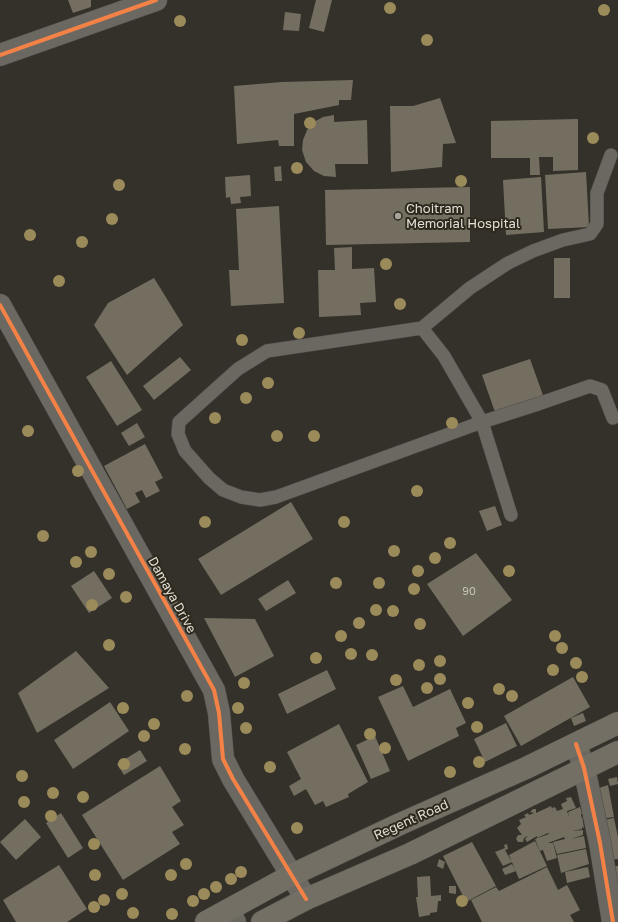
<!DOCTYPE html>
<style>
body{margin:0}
canvas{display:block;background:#34312a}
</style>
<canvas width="618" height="922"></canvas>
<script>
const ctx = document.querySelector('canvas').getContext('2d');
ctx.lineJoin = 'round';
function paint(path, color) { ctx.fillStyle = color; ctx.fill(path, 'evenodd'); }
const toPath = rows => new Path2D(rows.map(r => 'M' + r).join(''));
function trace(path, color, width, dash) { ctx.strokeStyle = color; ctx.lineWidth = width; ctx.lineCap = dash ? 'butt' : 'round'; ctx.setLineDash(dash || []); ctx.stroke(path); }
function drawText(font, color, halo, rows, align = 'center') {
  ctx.font = font + ' "Golos Text",sans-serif'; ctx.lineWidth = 4; ctx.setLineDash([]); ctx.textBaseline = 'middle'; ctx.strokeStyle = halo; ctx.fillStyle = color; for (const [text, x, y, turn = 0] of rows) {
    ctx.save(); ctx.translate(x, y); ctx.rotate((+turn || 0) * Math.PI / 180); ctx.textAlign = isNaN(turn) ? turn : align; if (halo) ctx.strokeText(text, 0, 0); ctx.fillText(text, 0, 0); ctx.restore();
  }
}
paint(toPath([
 [68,0,91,0,91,7,73,13],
 [316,0,332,0,324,32,309,28],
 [285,12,301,14,299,31,283,30],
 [353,80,351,100,339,100,339,105,294,114,294,146,279,146,278,140,237,144,234,86,282,82],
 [440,98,456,143,443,144,442,167,391,172,390,106,413,106],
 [334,115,334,122,367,120,368,164,335,164,336,177,324,176,314,171,306,162,302,150,303,140,307,130,314,122,323,117],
 [578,119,578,170,553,171,553,157,539,157,540,175,530,175,530,158,491,158,491,121],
 [281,166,282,181,275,181,274,167],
 [586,172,589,227,548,229,545,175],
 [250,175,251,196,240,197,241,203,231,204,230,197,226,198,225,177],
 [541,177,544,232,506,235,503,180],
 [470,187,470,242,326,245,325,190],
 [279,206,284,303,231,306,229,270,239,270,236,209],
 [352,247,352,269,374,268,376,302,360,303,361,315,319,317,318,270,335,270,334,248],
 [554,258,570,258,570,298,554,298],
 [154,278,183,325,127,375,94,325,108,303],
 [180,357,191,370,154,400,143,386],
 [530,359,544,398,496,415,482,375],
 [111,361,142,410,117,426,86,377],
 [137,423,145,437,129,446,121,433],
 [145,444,163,478,155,482,160,491,146,498,142,490,135,493,140,502,127,509,104,466],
 [291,502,313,539,221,595,198,559],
 [495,506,502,525,487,531,479,511],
 [476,553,512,600,463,636,427,584],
 [94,571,112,598,89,613,71,586],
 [288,580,296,593,266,611,258,599],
 [204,618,255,619,274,656,235,677],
 [76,651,109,688,37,733,18,693],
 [327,670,336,689,287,714,278,694],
 [573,677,590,707,521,746,504,716],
 [403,686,413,707,450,689,466,723,456,728,459,736,408,761,378,697],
 [110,702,129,731,73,769,54,740],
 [583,713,586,721,574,726,571,718],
 [506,723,517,746,485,762,474,739],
 [339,724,368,782,348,794,349,797,326,807,323,801,315,805,306,789,294,796,289,786,301,779,287,752],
 [375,736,390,771,371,779,356,745],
 [140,750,147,761,124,775,117,764],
 [160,766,181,801,172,807,184,825,172,832,180,844,123,880,82,815],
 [617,777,618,784,610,786,608,779],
 [608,785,614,817,602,819,599,788],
 [571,797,576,808,567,811,569,817,568,812,580,807,582,814,581,814,581,818,582,816,584,828,582,827,582,829,572,831,583,830,583,835,571,839,584,836,586,848,557,854,553,842,565,839,564,837,548,843,553,843,557,858,547,861,543,850,540,851,535,839,549,834,548,833,537,838,537,836,527,842,525,839,528,836,524,838,523,842,518,842,516,839,518,835,522,835,517,828,521,824,519,820,526,817,524,815,528,813,529,815,534,813,530,812,533,809,536,809,536,813,551,806,555,816,552,808,555,807,557,811,563,809,561,804,567,801,566,798],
 [61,813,83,848,68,858,46,823],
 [614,818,618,837,618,859,611,860,604,820],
 [25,819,41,837,16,860,0,842],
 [535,841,547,866,519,879,509,855],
 [472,842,496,886,466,902,443,856],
 [507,844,508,849,505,850,512,862,503,866,495,852,505,848,504,845],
 [586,849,589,864,561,873,557,855],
 [439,859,445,862,443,869,437,866],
 [512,864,516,871,505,875,502,869],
 [59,865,87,909,67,922,16,922,3,900],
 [612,866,618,866,618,897],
 [547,867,558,890,567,885,580,910,570,915,574,922,482,922,471,900,496,887,499,891],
 [588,867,590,877,567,883,565,872],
 [430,876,431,896,441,895,441,901,438,901,437,912,430,913,430,915,419,917,416,897,418,897,417,877],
 [449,886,456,886,456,894,449,893]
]), '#736e60');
const lane = toPath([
 [422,328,470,288,508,263,533,251,563,240,590,234,597,224,597,193,611,155],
 [511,515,482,422,444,356,422,328,267,351,238,369,179,422,178,434,185,451,209,478,223,490,241,497,260,500,276,497,482,422,538,404,590,386,602,390,613,418]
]);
const street = toPath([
 [0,55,156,0],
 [0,305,214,690,219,713,223,759,233,779,306,899],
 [576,744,584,768,600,843,613,922],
 [228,910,235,922]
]);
const primary = toPath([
 [206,922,292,875,400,824,526,768,618,723],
 [262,922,306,899,410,854,618,752]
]);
trace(lane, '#4f4c47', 14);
trace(street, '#4f4c47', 23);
trace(primary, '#4f4c47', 23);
trace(lane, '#6b6862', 13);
trace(street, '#6b6862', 22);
trace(primary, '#736f65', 22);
trace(toPath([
 [0,55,156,0],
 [0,305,214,690,219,713,223,759,233,779,306,899],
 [576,744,584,768,600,843,613,922]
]), '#f48246', 4);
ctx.fillStyle = '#9b8a5a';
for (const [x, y] of [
 [390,8],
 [604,10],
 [180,21],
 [427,40],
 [310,123],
 [593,138],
 [297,168],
 [461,181],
 [119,185],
 [112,219],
 [30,235],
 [82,242],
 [386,264],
 [59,281],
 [400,304],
 [299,333],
 [242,340],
 [268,383],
 [246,398],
 [215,418],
 [452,423],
 [28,431],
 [277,436],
 [314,436],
 [78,471],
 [417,491],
 [205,522],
 [344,522],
 [43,536],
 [450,543],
 [394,551],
 [91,552],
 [435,558],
 [76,562],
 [418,571],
 [509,571],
 [109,574],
 [336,583],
 [379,583],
 [414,589],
 [126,597],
 [92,605],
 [376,610],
 [393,611],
 [359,623],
 [420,624],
 [341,636],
 [555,636],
 [109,645],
 [562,648],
 [351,654],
 [372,655],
 [316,658],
 [440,661],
 [576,663],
 [419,665],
 [553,670],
 [582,677],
 [440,679],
 [396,680],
 [244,683],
 [427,688],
 [499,689],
 [187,696],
 [512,696],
 [468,703],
 [123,708],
 [238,708],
 [154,724],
 [477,727],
 [246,728],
 [370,734],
 [144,736],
 [385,748],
 [185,749],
 [479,762],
 [124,764],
 [270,767],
 [450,772],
 [22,776],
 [53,793],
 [83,797],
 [24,802],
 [51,816],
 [297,828],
 [94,844],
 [186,864],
 [241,872],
 [95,875],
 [171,875],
 [231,879],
 [216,887],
 [122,894],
 [204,894],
 [104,900],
 [193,901],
 [462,901],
 [94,907],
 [133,913],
 [172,914]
]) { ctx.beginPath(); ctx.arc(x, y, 6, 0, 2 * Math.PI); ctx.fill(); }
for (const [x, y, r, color] of [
 [398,216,4,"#a5a29a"]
]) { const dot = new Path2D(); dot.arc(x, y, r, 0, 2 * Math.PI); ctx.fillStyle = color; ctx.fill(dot); trace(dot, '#2e291c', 1.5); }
drawText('11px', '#c6c3b9', null, [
 ["90",469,592]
]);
drawText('13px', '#e2dfd7', '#2e291c', [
 ["Choitram",406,209],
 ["Memorial Hospital",406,224]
], 'left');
drawText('13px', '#e2dfd7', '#2e291c', [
 ["Damaya Drive",172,595,61],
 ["Regent Road",411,820,-24]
]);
</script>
